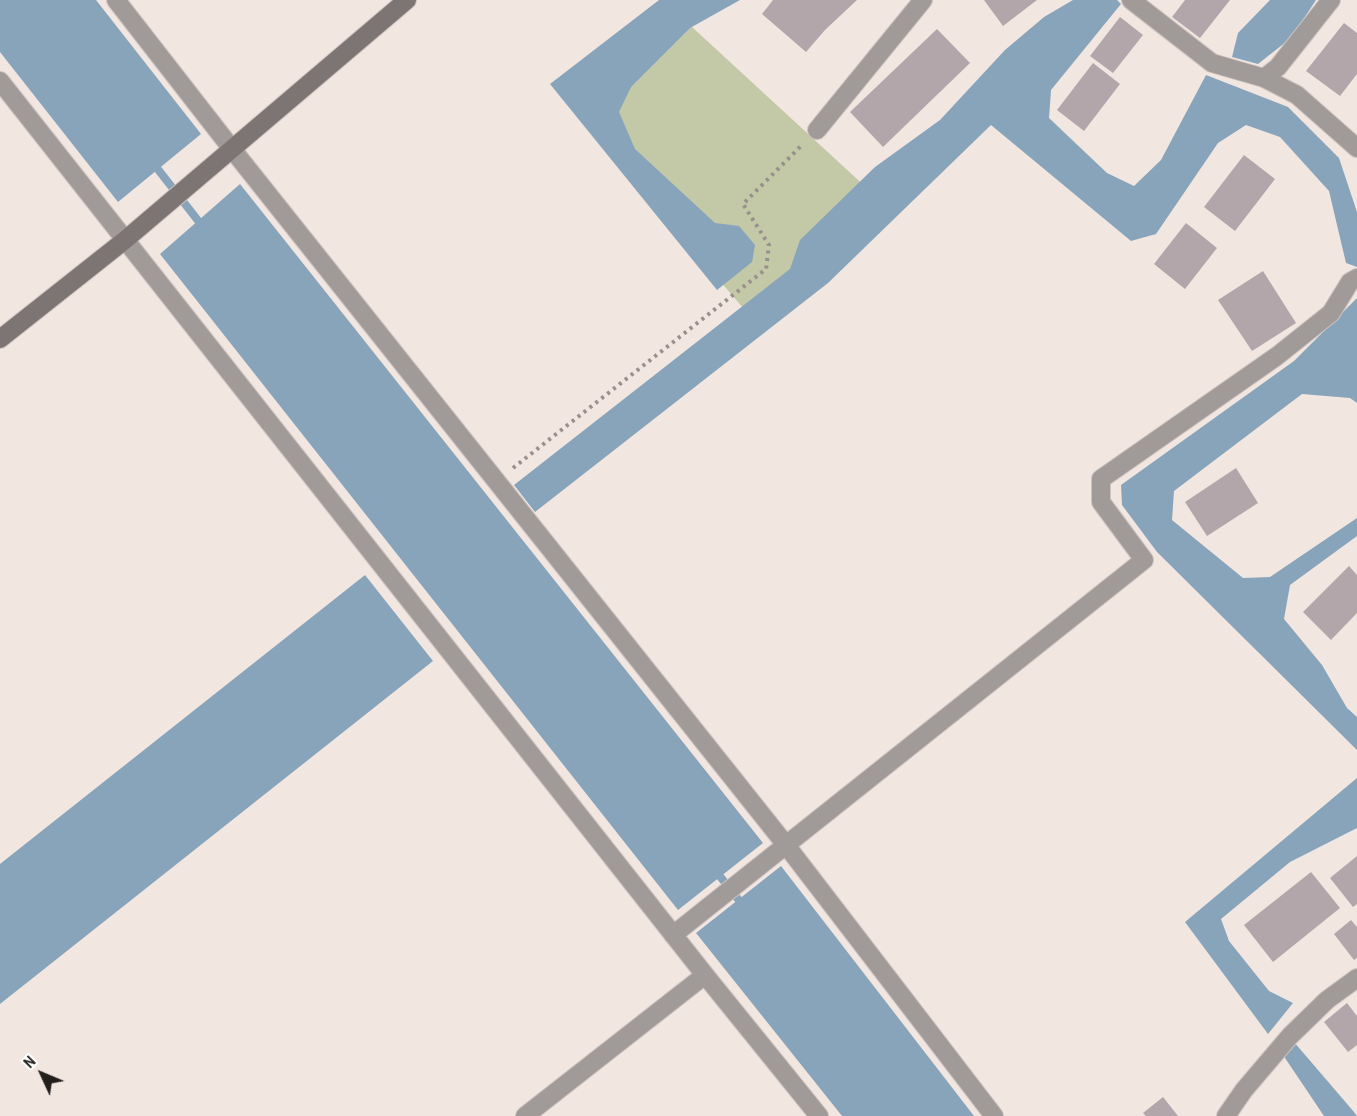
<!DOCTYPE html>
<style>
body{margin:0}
#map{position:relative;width:1357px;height:1116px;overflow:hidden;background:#f2e6e1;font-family:"Archivo Narrow",sans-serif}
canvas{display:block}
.north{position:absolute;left:12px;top:1044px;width:60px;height:60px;-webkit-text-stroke:4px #fff;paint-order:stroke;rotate:314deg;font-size:16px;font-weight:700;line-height:24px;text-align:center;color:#221e1c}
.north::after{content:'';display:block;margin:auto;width:21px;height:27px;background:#221e1c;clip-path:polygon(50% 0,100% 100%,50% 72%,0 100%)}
</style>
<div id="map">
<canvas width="1357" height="1116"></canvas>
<div class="north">N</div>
</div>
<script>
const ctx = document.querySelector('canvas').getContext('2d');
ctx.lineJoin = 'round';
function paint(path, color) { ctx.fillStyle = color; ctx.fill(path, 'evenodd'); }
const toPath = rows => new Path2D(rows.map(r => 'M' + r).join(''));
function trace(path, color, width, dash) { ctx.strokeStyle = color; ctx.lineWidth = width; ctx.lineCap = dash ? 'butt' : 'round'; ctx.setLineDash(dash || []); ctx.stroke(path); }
paint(toPath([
 [667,4,882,202,755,322,557,90]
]), '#c3c8a7');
paint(toPath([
 [0,0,96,0,201,134,118,202,0,52],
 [659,0,740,0,690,28,631,87,619,112,635,149,715,223,739,226,755,245,752,262,717,290,550,84],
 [1073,0,1117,0,1121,4,1051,90,1049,118,1107,173,1134,186,1161,160,1206,75,1288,107,1339,158,1357,212,1357,267,1346,263,1329,191,1280,137,1246,125,1218,143,1156,234,1131,241,991,125,828,283,535,512,514,485,790,269,800,240,875,167,940,120,1005,50,1044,17],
 [1270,0,1316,0,1291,38,1258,64,1232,57,1238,33],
 [240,184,763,843,678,910,160,254],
 [1357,298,1357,403,1350,398,1302,394,1174,491,1172,520,1243,578,1270,577,1357,518,1357,536,1290,585,1284,619,1322,665,1347,708,1357,717,1357,750,1157,552,1122,505,1121,485,1294,361],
 [365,575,433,661,0,1004,0,864],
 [1357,778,1357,828,1290,862,1221,919,1229,941,1269,991,1293,1003,1268,1034,1185,922],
 [781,866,974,1116,842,1116,696,933],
 [1294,1042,1354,1112,1357,1116,1324,1116,1283,1055]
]), '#87a4bb');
trace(toPath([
 [153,163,203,227],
 [715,870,745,908]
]), '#87a4bb', 8);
paint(toPath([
 [773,0,857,0,825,30,806,52,762,14],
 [984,0,1037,0,1003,26],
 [1185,0,1230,0,1200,38,1172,17],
 [1120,17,1143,35,1113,73,1090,56],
 [1344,23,1357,33,1357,74,1340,96,1306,71],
 [937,29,970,63,883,147,850,112],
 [1093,63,1120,84,1084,131,1057,110],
 [1244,155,1275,179,1235,231,1204,207],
 [1186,223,1217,248,1185,289,1154,264],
 [1263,271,1296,323,1252,351,1218,300],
 [1236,468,1258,503,1207,536,1185,502],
 [1349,566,1357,575,1357,613,1331,640,1303,612],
 [1357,856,1357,904,1353,907,1330,878],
 [1311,872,1340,908,1273,962,1244,925],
 [1351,920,1357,927,1357,958,1354,960,1334,934],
 [1347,1003,1357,1016,1357,1045,1348,1052,1324,1022],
 [1163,1097,1178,1116,1146,1116,1143,1113]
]), '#b2a6aa');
const street = toPath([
 [116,0,232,149,786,845,994,1116],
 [1131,0,1212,63,1264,78,1297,95,1357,148],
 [1264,78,1278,67,1331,0],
 [0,81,705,975,819,1116],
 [817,130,923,0],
 [673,935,1144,560,1101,502,1101,479,1277,356,1331,313,1350,282,1357,278],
 [525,1116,705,975],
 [1226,1116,1244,1090,1290,1036,1327,1000,1357,978]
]);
const secondary = toPath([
 [0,339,125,240,407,0]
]);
trace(street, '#cdc2be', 20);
trace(secondary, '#cdc2be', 20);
trace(toPath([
 [513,468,766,269,769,245,743,204,803,144]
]), '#98908c', 4, [3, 4.5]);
trace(street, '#a09b99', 18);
trace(secondary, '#7d7573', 18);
</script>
